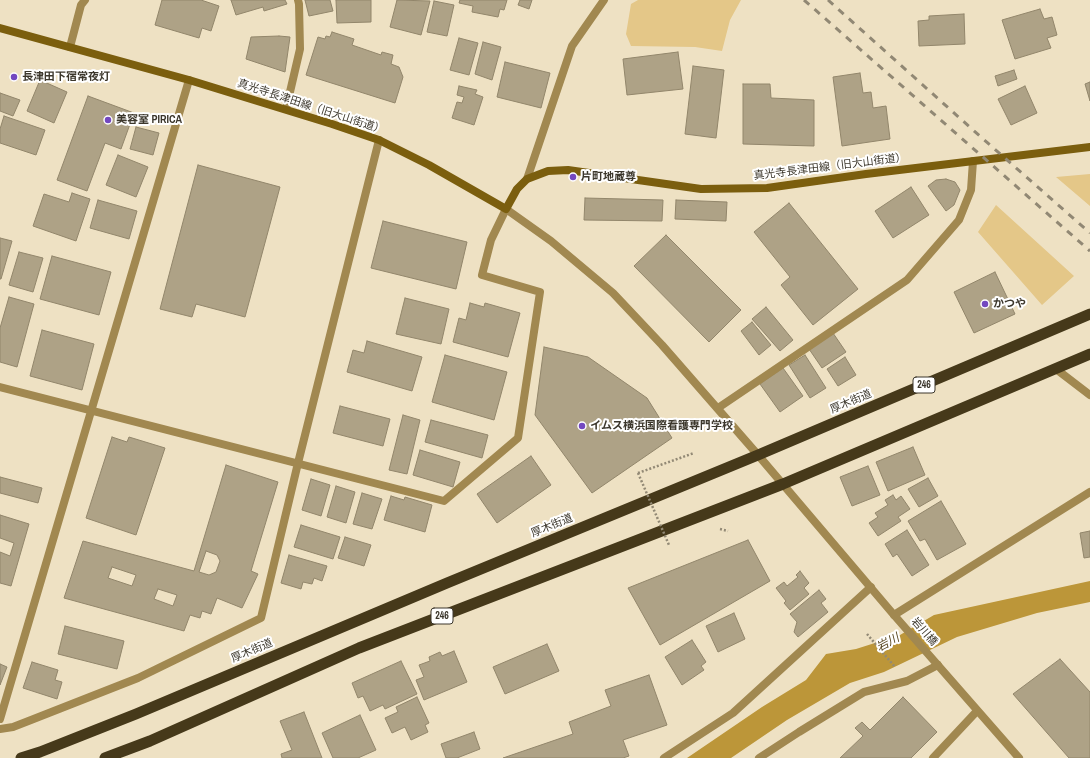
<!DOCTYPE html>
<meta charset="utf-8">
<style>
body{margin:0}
canvas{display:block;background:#eee1c3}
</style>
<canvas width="1090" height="758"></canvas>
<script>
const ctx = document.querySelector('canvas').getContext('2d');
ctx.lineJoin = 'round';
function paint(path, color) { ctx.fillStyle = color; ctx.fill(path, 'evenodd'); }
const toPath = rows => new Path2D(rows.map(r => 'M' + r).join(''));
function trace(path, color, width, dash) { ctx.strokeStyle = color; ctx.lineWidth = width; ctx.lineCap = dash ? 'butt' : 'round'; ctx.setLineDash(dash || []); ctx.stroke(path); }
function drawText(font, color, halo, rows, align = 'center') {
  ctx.font = font + ' "Archivo Narrow","Noto Sans JP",sans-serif'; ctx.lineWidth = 4; ctx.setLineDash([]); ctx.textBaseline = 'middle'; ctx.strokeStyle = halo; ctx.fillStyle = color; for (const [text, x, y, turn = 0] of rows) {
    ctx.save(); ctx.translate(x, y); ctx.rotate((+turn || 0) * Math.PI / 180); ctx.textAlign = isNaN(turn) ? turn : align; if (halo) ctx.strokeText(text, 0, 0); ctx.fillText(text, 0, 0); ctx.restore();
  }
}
paint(toPath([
 [638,0,741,0,730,20,722,51,695,47,631,46,626,34,631,4],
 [1090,174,1090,206,1056,177],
 [996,205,1074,276,1042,305,978,232]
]), '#e4c788');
paint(toPath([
 [1090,581,1090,602,1037,613,957,637,884,672,850,683,787,720,731,758,687,758,762,707,806,680,826,654,856,649,900,635,934,615]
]), '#bc9639');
const building = toPath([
 [162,0,201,0,219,6,211,31,202,28,199,38,155,25,162,0],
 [231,0,285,0,287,4,264,11,263,7,236,15,231,0],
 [305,0,330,0,333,11,309,16,305,0],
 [336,0,371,0,371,22,337,23,336,0],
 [397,0,430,1,421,35,390,27,397,0],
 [460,0,507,0,504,10,500,9,498,17,472,12,473,6,459,3,460,0],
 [520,0,532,0,529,9,518,5,520,0],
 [434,1,454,5,447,36,427,32,434,1],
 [1040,9,1044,19,1052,17,1057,35,1047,38,1051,48,1015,59,1002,20,1040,9],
 [964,14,965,44,919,46,918,21,929,20,929,16,964,14],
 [332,32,354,39,352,45,381,55,382,52,393,55,391,64,399,67,403,77,395,103,306,75,318,37,325,39,326,36,330,37,332,32],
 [279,36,290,37,285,72,246,59,251,37,279,36],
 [459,38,478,43,469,75,450,70,459,38],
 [483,42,501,47,492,80,475,74,483,42],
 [678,52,683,89,627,95,623,59,678,52],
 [505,62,550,73,541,108,497,97,505,62],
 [693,66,724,70,716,138,685,134,693,66],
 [1014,70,1017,79,998,86,995,76,1014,70],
 [860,73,863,93,871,92,873,108,886,106,890,139,842,146,833,77,860,73],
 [40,80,67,92,54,123,27,111,40,80],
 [1090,82,1090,101,1085,84,1090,82],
 [743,84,770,84,771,98,814,100,814,146,743,144,743,84],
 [459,86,477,90,475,94,483,97,474,125,452,118,457,102,462,103,464,97,457,95,459,86],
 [1025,86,1037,113,1011,125,998,99,1025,86],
 [0,93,20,100,13,116,0,111,0,93],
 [88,96,134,113,121,149,105,143,87,191,57,180,88,96],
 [4,116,45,130,36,155,0,143,0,129,4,116],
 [136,127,159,133,153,155,130,149,136,127],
 [118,155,148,167,136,197,106,185,118,155],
 [198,165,280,187,245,317,196,304,192,317,160,309,198,165],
 [946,179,955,182,960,190,954,205,946,211,928,186,936,180,946,179],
 [911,187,929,215,893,238,875,211,911,187],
 [72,193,90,199,76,241,33,226,44,194,69,202,72,193],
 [585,198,663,200,662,221,584,220,585,198],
 [98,200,137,211,129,239,90,228,98,200],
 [676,200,727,202,726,221,675,219,676,200],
 [789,203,858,289,813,325,781,285,790,277,754,232,789,203],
 [383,221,467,242,456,289,371,268,383,221],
 [666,235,741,310,709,342,634,266,666,235],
 [0,238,12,241,1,279,0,279,0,238],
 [19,252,43,258,33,292,9,285,19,252],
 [52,256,111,272,99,315,40,299,52,256],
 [995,272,1015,314,974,333,954,292,995,272],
 [9,297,34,304,17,367,0,362,0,328,9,297],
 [405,298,449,309,441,344,396,334,405,298],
 [470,303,484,307,485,303,520,313,508,357,453,342,459,318,466,320,470,303],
 [766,307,793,340,780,351,752,319,766,307],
 [752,322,771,345,759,355,741,331,752,322],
 [42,330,94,344,82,390,30,376,42,330],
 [833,333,846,352,822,368,809,349,833,333],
 [367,341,422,357,412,391,347,372,353,350,364,353,367,341],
 [544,347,588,357,647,398,672,438,592,493,535,415,544,347],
 [445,355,507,372,494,420,432,402,445,355],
 [805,355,826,388,810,398,789,365,805,355],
 [845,357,856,375,838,386,827,369,845,357],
 [783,368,803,396,780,412,760,384,783,368],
 [340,406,390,419,383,446,333,433,340,406],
 [403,415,420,420,407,474,389,470,403,415],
 [431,420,488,435,482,458,425,442,431,420],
 [112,437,127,442,129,437,165,448,136,535,86,518,112,437],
 [913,447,925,475,888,491,876,462,913,447],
 [420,450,460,462,453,487,413,475,420,450],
 [531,456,551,485,497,523,477,494,531,456],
 [226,465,278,482,251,571,258,574,242,608,217,598,211,614,202,611,200,618,190,615,184,631,64,598,83,541,194,571,226,465],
 [206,551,217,555,220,561,216,572,209,575,199,572,206,551],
 [112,567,136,575,132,586,108,578,112,567],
 [158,589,177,595,173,606,154,599,158,589],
 [868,466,880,495,852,506,840,477,868,466],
 [0,477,42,488,38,503,0,493,0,477],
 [928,478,938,496,919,507,908,489,928,478],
 [311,479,330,485,321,516,302,510,311,479],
 [336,486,355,492,346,523,327,517,336,486],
 [362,493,382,499,372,529,353,524,362,493],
 [893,495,896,500,901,496,910,509,898,517,901,521,878,536,869,523,878,517,875,513,888,505,885,500,893,495],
 [391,496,404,500,405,497,432,505,425,532,384,520,391,496],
 [941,501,966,544,937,560,925,539,920,541,908,521,941,501],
 [0,515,29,524,11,586,0,583,0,552,10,556,14,543,0,538,0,515],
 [301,525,340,537,333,559,294,547,301,525],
 [907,530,929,565,912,576,897,554,893,557,885,544,907,530],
 [1090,531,1090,557,1084,558,1080,533,1090,531],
 [345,537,371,545,364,566,338,558,345,537],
 [748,540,770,581,660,645,628,588,748,540],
 [289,555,327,566,322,581,314,578,312,584,303,582,301,589,281,583,289,555],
 [800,571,809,583,804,588,809,594,790,610,784,603,786,601,776,588,784,582,787,586,798,577,796,575,800,571],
 [819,590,826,599,821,603,828,612,798,637,794,632,797,622,790,614,819,590],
 [734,613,745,639,718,652,706,626,734,613],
 [65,626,124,641,117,669,58,654,65,626],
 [692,640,706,662,701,666,704,670,682,685,665,657,692,640],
 [547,644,559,671,505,694,493,667,547,644],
 [454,651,467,682,424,700,416,680,424,677,419,665,430,661,429,657,440,652,442,656,454,651],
 [1060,659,1090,692,1090,758,1069,758,1013,694,1060,659],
 [401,661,417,694,385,709,383,705,370,711,363,696,358,698,352,683,401,661],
 [32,662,58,670,55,680,62,682,57,699,23,688,32,662],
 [0,664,7,667,0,685,0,664],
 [649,675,667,725,623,740,629,756,623,758,503,758,573,734,569,722,611,706,605,690,649,675],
 [417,697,429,723,425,725,428,732,411,740,405,727,392,733,385,718,398,712,396,707,417,697],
 [903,697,937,732,911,758,840,758,863,736,855,728,862,722,870,730,903,697],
 [304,712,322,758,282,758,281,754,292,750,280,721,304,712],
 [360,715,376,750,358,758,333,758,322,733,360,715],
 [474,732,480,749,457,758,446,758,441,744,474,732]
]);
paint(building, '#aea286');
trace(building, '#92866b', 1);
trace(toPath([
 [638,473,694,453],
 [720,529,728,531],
 [867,634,895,667]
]), '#928975', 2.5, [2, 2]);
trace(toPath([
 [527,179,572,46,604,0],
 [718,408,907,280,959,220,971,190,973,161]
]), '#a18850', 8);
trace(toPath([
 [70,47,81,5,85,0],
 [286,109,300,49,299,4,298,0],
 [1056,369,1090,395],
 [0,387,444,501,518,438,540,292,482,275,491,240,506,209],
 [894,615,1090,492],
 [0,719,189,80],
 [0,729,13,727,31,720,138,678,261,618,298,463,379,140],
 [664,758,733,713,871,587],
 [759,758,799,732,864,692,907,681,938,665],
 [933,758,977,711]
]), '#a18850', 8);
trace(toPath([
 [506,209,551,241,613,293,662,345,758,455,894,615,1019,758]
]), '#a18850', 8);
trace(toPath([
 [0,28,189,80,332,124,379,140,429,165,506,209,517,189,527,179,548,171,568,170,701,189,767,188,866,174,1090,147]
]), '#7b5e0e', 8);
trace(toPath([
 [21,758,40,752,136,714,447,583,758,455,1090,314],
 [105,758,150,741,359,648,783,484,1090,354]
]), '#46391a', 11);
trace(toPath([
 [804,0,1090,251],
 [828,0,982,138,1090,233]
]), '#918874', 3, [7, 7]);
trace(toPath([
 [638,473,669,545]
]), '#928975', 2.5, [2, 2]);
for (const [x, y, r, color] of [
 [14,77,4,"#7348c0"],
 [108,120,4,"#7348c0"],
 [573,177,4,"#7348c0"],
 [985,304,4,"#7348c0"],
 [582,426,4,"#7348c0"]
]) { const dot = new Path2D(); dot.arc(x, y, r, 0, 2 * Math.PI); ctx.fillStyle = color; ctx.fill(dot); trace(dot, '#fff', 1.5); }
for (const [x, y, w] of [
 [924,385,22],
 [442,616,22]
]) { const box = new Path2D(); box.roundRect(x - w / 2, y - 8, w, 16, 3); ctx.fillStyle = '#fff'; ctx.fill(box); trace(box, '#3c372c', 1); }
drawText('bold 10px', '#3c372c', null, [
 ["246",924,385],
 ["246",442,616]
]);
drawText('bold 11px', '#3c372c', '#fff', [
 ["長津田下宿常夜灯",22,77],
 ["美容室 PIRICA",116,120],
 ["片町地蔵尊",581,177],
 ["かつや",993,304],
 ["イムス横浜国際看護専門学校",590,426]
], 'left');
drawText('11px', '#3c372c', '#fff', [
 ["真光寺長津田線（旧大山街道）",311,107,18],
 ["真光寺長津田線（旧大山街道）",830,167,-7],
 ["厚木街道",851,402,-23],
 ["厚木街道",552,526,-22],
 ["岩川橋",924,632,49],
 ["厚木街道",252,651,-23]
]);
drawText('italic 12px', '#5a4923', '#fff', [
 ["岩川",888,643,-28]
]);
</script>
